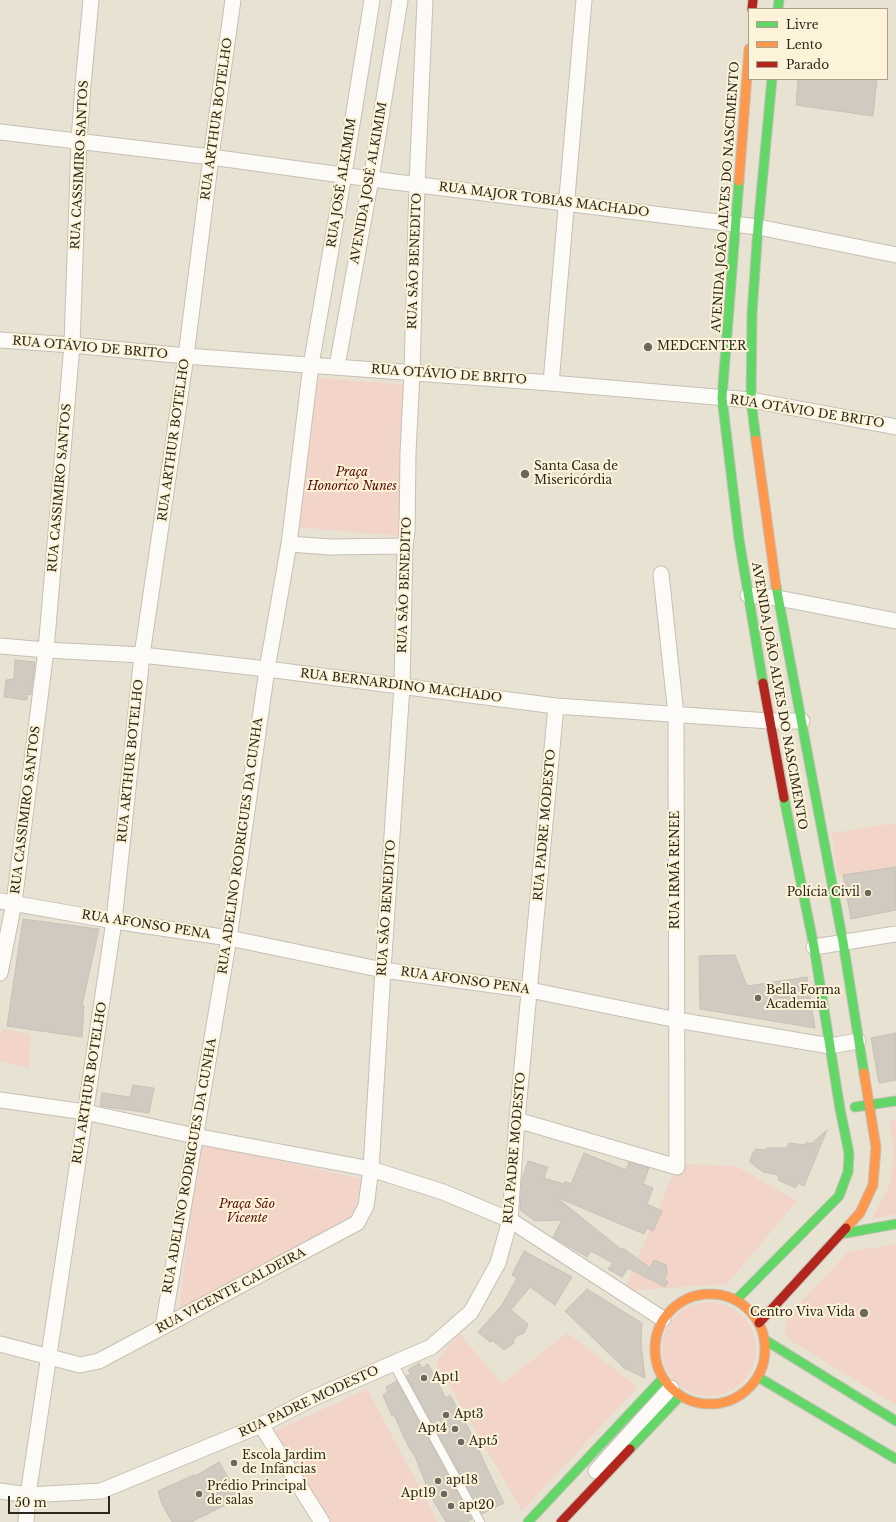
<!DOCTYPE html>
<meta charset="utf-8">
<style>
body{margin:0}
#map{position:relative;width:896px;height:1522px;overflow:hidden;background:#e8e2d3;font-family:"Libre Baskerville",serif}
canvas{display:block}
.legend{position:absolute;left:748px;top:8px;width:140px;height:72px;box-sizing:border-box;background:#fdf3d8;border:1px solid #a9a18d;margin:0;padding:5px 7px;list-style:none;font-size:12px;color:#2b271d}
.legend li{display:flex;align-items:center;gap:8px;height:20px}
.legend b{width:20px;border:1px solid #a9a18d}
.scale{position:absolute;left:8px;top:1496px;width:102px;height:18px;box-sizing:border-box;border:2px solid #2b271d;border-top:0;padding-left:5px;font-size:12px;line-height:14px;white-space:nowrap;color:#2b271d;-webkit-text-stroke:3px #fdf3d8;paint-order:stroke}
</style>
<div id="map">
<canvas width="896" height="1522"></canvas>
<ul class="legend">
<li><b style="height:5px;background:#63d668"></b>Livre</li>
<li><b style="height:5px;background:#ff974d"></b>Lento</li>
<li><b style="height:5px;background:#b3261e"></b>Parado</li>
</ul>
<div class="scale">50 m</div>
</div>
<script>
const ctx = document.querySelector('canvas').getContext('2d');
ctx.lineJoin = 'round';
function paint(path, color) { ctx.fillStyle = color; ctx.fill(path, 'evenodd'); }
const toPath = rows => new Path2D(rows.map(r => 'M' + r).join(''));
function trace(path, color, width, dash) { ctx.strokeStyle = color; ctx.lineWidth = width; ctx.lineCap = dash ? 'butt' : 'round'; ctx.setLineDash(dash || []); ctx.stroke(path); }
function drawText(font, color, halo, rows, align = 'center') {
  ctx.font = font + ' "Libre Baskerville",serif'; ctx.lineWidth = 4; ctx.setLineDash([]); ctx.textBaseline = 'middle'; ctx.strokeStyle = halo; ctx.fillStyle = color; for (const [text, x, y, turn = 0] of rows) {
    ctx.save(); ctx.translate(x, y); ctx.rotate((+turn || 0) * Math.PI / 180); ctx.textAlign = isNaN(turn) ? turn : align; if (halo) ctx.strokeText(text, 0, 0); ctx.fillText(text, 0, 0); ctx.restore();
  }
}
paint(toPath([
 [318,378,407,385,399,536,295,527],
 [896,823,896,867,838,876,832,833],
 [2,1029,30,1034,29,1068,0,1061,0,1038],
 [890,1121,896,1121,896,1214,872,1219,890,1184,894,1154],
 [198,1143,362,1179,353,1220,179,1312],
 [685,1164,736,1166,797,1201,727,1284,624,1291,671,1179],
 [896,1244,896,1405,785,1337,786,1318,848,1252],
 '662 1349a47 47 0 1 1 94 0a47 47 0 1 1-94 0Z',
 [459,1333,502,1384,567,1333,638,1387,522,1511,436,1362],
 [367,1389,438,1522,331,1522,271,1433]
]), '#f2d4c9');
const building = toPath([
 [798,79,877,79,873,116,796,105,798,79],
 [15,660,35,662,31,695,27,694,27,700,4,697,6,680,14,679,15,660],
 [896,867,896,910,851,919,843,875,896,867],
 [23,919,99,929,82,1005,84,1006,82,1037,7,1026,23,919],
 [735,955,747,986,807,977,815,1028,700,1009,699,956,735,955],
 [896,1033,896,1080,879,1083,871,1038,896,1033],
 [133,1085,154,1088,149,1113,100,1106,102,1093,130,1097,133,1085],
 [827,1130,804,1186,798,1183,796,1188,778,1180,779,1175,763,1172,750,1162,752,1154,756,1149,765,1150,767,1148,787,1148,789,1143,805,1145,806,1142,811,1144,827,1130],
 [584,1153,626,1170,629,1162,649,1168,643,1184,653,1188,647,1204,662,1211,653,1231,647,1228,644,1234,556,1197,622,1250,623,1248,650,1268,654,1260,666,1265,667,1275,664,1279,668,1282,665,1287,628,1268,622,1277,608,1269,613,1263,591,1251,587,1257,553,1237,562,1220,535,1221,520,1210,522,1179,528,1161,548,1167,544,1178,564,1184,565,1181,571,1184,584,1153],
 [524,1251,572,1277,555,1305,530,1287,511,1310,528,1324,524,1333,515,1337,513,1344,504,1350,493,1341,490,1342,478,1332,502,1305,517,1278,512,1275,524,1251],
 [587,1289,642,1323,641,1343,645,1378,624,1368,565,1311,587,1289],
 [419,1363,422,1368,428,1364,446,1398,450,1395,470,1431,492,1479,504,1503,482,1514,406,1376,411,1374,408,1370,419,1363],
 [397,1381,472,1519,467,1522,446,1522,430,1495,415,1456,409,1448,394,1415,392,1416,383,1395,388,1392,386,1387,397,1381],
 [219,1462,240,1498,191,1522,172,1522,162,1504,158,1491,194,1475,195,1476,219,1462]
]);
paint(building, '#d0cac0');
trace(building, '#c8c1b6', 1);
const lane = toPath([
 [393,1363,480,1522]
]);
const street = toPath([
 [0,132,211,157,371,179,758,227,896,255],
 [0,340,72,345,186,356,551,383,751,400,896,427],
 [337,366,371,179,400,0],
 [551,383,584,0],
 [289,544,330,547,405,546],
 [748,595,778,598,896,621],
 [0,646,46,650,142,655,267,669,556,706,769,721,802,721],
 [0,901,114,921,229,938,383,970,530,990,677,1020,830,1046,858,1041],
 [814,947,896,934],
 [0,973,14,903,46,650,72,345,79,141,83,85,91,0],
 [0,1100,85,1112,195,1136,371,1169,443,1192,510,1220,663,1319],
 [517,1120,677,1167,676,715,661,574],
 [163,1327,229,938,267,669,289,544,311,365,344,174,372,0],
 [0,1344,80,1365,99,1361,357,1223,366,1206,371,1169,383,970,402,686,405,546,407,532,408,453,412,373,417,184,425,0],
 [261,1425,322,1522],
 [596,1471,671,1388],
 [0,1491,28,1495,101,1491,261,1425,311,1399,431,1347,471,1312,498,1263,510,1220,517,1120,556,706],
 [26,1522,28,1495,114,921,142,655,186,356,211,157,233,0]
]);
const fast = toPath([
 [778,9,779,0],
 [739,181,722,398,739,539,763,683],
 [756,440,751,400,752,314,758,227,772,79],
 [776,586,843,942,864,1073],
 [855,1107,896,1101],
 [841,1234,896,1224],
 [736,1300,839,1196,848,1172,849,1153,840,1109,814,947,784,798],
 [765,1340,896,1421],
 [758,1377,896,1459],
 [630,1449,680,1396],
 [528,1522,663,1378]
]);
const slow = toPath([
 [739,181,749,49],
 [756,440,776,586],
 [846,1228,860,1213,873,1185,876,1147,864,1073],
 '655 1349a55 55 0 1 1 110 0a55 55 0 1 1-110 0Z'
]);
const jam = toPath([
 [752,9,753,0],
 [763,683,784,798],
 [759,1323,846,1228],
 [561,1522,630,1449]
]);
trace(lane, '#c5c0b5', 10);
trace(street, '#c5c0b5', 17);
trace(fast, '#c5c0b5', 11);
trace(slow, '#c5c0b5', 11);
trace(jam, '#c5c0b5', 11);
trace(lane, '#fcfbf8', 8);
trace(street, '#fcfbf8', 15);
trace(fast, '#63d668', 9);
trace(slow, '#ff974d', 9);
trace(jam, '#b3261e', 9);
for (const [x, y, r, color] of [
 [648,347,5,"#6d685d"],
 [525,474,5,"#6d685d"],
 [868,893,4,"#6d685d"],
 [758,998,4,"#6d685d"],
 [864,1313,5,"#6d685d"],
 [424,1378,4,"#6d685d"],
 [446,1415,4,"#6d685d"],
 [455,1429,4,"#6d685d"],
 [461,1442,4,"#6d685d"],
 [234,1463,4,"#6d685d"],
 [438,1481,4,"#6d685d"],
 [199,1494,4,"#6d685d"],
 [444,1494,4,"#6d685d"],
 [451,1506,4,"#6d685d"]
]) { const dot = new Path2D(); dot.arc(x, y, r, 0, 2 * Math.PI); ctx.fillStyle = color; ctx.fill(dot); trace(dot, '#fdf3d8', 1.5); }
drawText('12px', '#2b271d', '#fdf3d8', [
 ["RUA ARTHUR BOTELHO",217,119,-82],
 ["RUA CASSIMIRO SANTOS",80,165,-87],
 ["RUA JOSÉ ALKIMIM",342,183,-81],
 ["AVENIDA JOSÉ ALKIMIM",369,183,-80],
 ["AVENIDA JOÃO ALVES DO NASCIMENTO",726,197,-86],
 ["RUA MAJOR TOBIAS MACHADO",544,200,7],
 ["RUA SÃO BENEDITO",415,261,-88],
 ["RUA OTÁVIO DE BRITO",90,348,5],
 ["RUA OTÁVIO DE BRITO",449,375,4],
 ["RUA OTÁVIO DE BRITO",807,412,9],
 ["RUA ARTHUR BOTELHO",174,440,-82],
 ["RUA CASSIMIRO SANTOS",60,488,-85],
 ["RUA SÃO BENEDITO",405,585,-88],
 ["RUA BERNARDINO MACHADO",401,686,7],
 ["AVENIDA JOÃO ALVES DO NASCIMENTO",779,696,80],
 ["RUA ARTHUR BOTELHO",131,761,-84],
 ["RUA CASSIMIRO SANTOS",26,810,-83],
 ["RUA PADRE MODESTO",545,825,-85],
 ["RUA ADELINO RODRIGUES DA CUNHA",241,846,-82],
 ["RUA IRMÃ RENEE",676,870,-90],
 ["RUA SÃO BENEDITO",387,908,-86],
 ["RUA AFONSO PENA",146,925,9],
 ["RUA AFONSO PENA",465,981,8],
 ["RUA ARTHUR BOTELHO",90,1083,-81],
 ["RUA PADRE MODESTO",515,1148,-85],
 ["RUA ADELINO RODRIGUES DA CUNHA",190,1166,-80],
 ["RUA VICENTE CALDEIRA",231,1291,-28],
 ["RUA PADRE MODESTO",309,1402,-25]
]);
drawText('12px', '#2b271d', '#fdf3d8', [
 ["MEDCENTER",657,347],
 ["Santa Casa de",534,467],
 ["Misericórdia",534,481],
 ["Polícia Civil",860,893,"right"],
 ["Bella Forma",766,991],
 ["Academia",766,1005],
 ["Centro Viva Vida",855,1313,"right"],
 ["Apt1",432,1378],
 ["Apt3",454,1415],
 ["Apt4",447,1429,"right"],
 ["Apt5",469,1442],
 ["Escola Jardim",242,1456],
 ["de Infâncias",242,1470],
 ["apt18",446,1481],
 ["Prédio Principal",207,1487],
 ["de salas",207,1501],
 ["Apt19",436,1494,"right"],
 ["apt20",459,1506]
], 'left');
drawText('italic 12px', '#560904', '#fdf3d8', [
 ["Praça",352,473],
 ["Honorico Nunes",352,487],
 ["Praça São",247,1205],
 ["Vicente",247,1219]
]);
</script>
